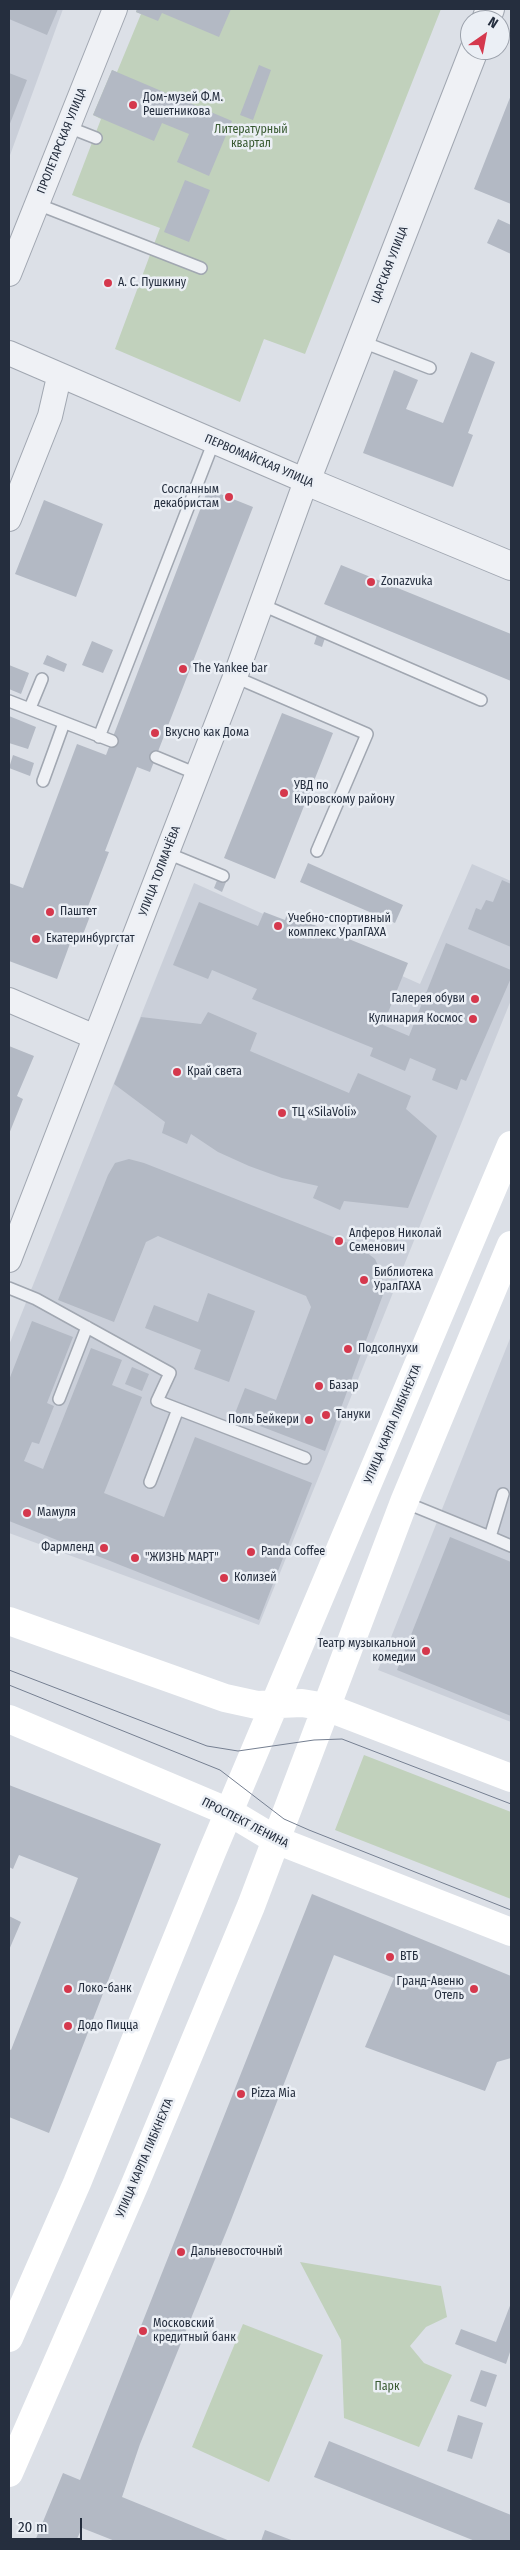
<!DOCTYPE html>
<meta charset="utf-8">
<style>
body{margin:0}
#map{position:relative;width:520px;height:2550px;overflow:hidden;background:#dce0e7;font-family:"Fira Sans Condensed",sans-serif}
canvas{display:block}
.frame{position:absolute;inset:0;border:10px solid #252e3e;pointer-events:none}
.north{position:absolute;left:460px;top:10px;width:50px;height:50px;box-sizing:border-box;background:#ebeff5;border:1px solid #9ca2ac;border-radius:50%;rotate:33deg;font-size:14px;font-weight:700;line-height:20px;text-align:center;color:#252e3e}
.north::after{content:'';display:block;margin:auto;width:18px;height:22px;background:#d5384d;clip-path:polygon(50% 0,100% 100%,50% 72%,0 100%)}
.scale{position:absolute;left:10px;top:2518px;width:72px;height:22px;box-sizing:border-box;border:2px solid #252e3e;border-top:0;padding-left:6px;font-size:15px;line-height:18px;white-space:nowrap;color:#252e3e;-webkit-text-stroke:4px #ebeff5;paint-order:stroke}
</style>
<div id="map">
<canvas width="520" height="2550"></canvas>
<div class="frame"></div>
<div class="north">N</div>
<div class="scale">20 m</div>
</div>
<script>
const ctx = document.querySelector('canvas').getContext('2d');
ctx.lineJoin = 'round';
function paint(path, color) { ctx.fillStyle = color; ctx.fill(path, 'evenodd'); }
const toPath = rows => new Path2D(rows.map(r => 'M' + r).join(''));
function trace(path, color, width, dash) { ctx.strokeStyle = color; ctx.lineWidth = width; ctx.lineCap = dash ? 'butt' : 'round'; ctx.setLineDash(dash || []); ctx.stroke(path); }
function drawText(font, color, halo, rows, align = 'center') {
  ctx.font = font + ' "Fira Sans Condensed",sans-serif'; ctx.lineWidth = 5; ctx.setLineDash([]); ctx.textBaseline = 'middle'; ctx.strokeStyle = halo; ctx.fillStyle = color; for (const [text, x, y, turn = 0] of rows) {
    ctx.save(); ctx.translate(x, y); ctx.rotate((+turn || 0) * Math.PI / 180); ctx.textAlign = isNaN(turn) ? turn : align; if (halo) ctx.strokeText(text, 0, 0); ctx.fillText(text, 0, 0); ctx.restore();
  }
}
paint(toPath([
 [9,9,63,9,9,158],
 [472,864,511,881,511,1000,259,1625,9,1533,9,1345,194,883,420,984],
 [511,1336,511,1722,378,1670]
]), '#cacfd9');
paint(toPath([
 [137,9,441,9,305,354,264,339,240,402,115,349,160,228,72,195,101,119,93,115,112,70,117,72,141,14,136,12],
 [364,1755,511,1812,511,1899,335,1830],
 [300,2262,441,2286,447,2317,426,2327,410,2346,424,2363,452,2375,419,2447,344,2418,341,2340],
 [243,2324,323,2355,269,2482,192,2447]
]), '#c1d1bc');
paint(toPath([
 [9,9,58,9,47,35,9,19],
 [137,9,231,9,219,37,162,13,158,21,136,12],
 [259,65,271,70,253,120,240,115],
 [112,70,232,121,209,176,177,162,189,134,162,123,154,141,93,115],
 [9,73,27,80,9,126],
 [511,95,511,204,474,189],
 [185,180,210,190,189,242,164,232],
 [498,219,511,225,511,254,487,243],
 [471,352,495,362,468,433,473,435,453,487,363,453,394,370,418,380,406,409,443,423],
 [208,489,253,507,150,772,137,767,105,851,109,852,87,909,92,911,80,942,72,938,57,979,9,961,9,883,23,888,77,744,106,755],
 [44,500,103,524,76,597,15,574],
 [341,565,511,634,511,681,324,604],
 [317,635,325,638,322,647,314,644],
 [92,641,113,650,103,673,82,665],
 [47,655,67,664,64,672,43,664],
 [9,665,29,673,21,694,9,689],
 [282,713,333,733,275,879,224,858],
 [9,716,36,727,28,749,9,743],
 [13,755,34,763,30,776,9,768],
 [308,863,403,905,395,923,300,882],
 [218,878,226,882,222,892,214,888],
 [502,880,511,884,511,947,468,929,476,908,481,910,486,900,493,902],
 [199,902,258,926,264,912,285,920,287,914,408,963,383,1025,409,1036,446,943,511,970,511,978,466,1081,461,1079,457,1090,432,1080,436,1069,410,1058,405,1071,370,1056,373,1048,252,999,257,989,212,970,208,979,173,965],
 [208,1012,257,1033,250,1051,349,1093,358,1073,411,1096,406,1109,437,1136,408,1208,344,1201,340,1210,313,1198,318,1186,282,1178,249,1166,218,1152,191,1134,187,1144,162,1133,165,1122,114,1084,141,1017,201,1024],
 [9,1046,34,1056,17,1096,23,1099,9,1134],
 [129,1159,144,1163,361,1248,375,1259,382,1274,384,1292,325,1451,234,1416,245,1388,276,1400,311,1307,306,1296,158,1236,146,1242,114,1322,58,1300,108,1175,115,1163],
 [208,1293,255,1311,229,1382,194,1369,201,1350,145,1328,154,1305,198,1322],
 [32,1321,73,1337,47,1403,54,1406,39,1444,32,1442,24,1461,43,1469,91,1348,122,1360,112,1385,142,1397,104,1493,164,1517,195,1437,312,1483,259,1620,9,1521,9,1380],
 [132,1367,149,1374,142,1391,125,1384],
 [450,1537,511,1562,511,1716,397,1670],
 [9,1785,161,1844,49,2133,9,2117,9,2049,11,2050,78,1878,19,1855,13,1869,9,1867],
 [312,1894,511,1976,511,2058,497,2062,485,2091,365,2047,394,1978,334,1955,231,2220,140,2444,122,2497,230,2541,115,2541,82,2528,76,2541,35,2541,63,2473,80,2480],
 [9,1916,21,1922,9,1950],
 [511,2303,511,2349,506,2364,455,2344,461,2329,496,2342],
 [481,2370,497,2375,486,2407,470,2401],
 [458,2415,483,2423,472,2459,447,2451],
 [329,2441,511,2515,511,2541,475,2541,314,2477],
 [265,2530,294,2541,261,2541]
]), '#b3b9c4');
const service = toPath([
 [68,127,96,138],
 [37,204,201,268],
 [360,341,430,368],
 [260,604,481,700],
 [235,677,367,734,317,851],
 [9,701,112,741],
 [30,708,42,679],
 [99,737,214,441],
 [156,757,197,774],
 [43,781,64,723],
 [167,853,223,876],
 [9,1288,36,1299,170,1373,157,1401,305,1458],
 [59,1399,87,1327],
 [150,1482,178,1409],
 [404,1502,490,1537,503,1494],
 [490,1537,511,1546]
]);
const minor = toPath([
 [9,274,115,9],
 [9,353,306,481,235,677,9,1260],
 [9,519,50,416,59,377],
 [9,1000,95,1037]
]);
const tertiary = toPath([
 [486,20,490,9],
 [474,50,306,481,511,566]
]);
trace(service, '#a1a7b1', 14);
trace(minor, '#a1a7b1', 26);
trace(tertiary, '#a1a7b1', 30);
trace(service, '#eff1f5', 11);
trace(minor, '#eff1f5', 24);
trace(tertiary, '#eff1f5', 28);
trace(toPath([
 [9,1621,225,1698,257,1705,302,1703,326,1707,511,1778],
 [9,1719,231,1813,276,1840,511,1932],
 [9,2338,77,2183,212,1852,511,1145],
 [9,2473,135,2184,251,1906,404,1502,511,1245]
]), '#fff', 28);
trace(toPath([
 [9,1670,207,1746,238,1751,314,1740,342,1739,511,1804],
 [9,1685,220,1770,284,1819,309,1830,511,1910]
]), '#757f91', 1);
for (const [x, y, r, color] of [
 [133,105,5,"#d5384d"],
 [108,283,5,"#d5384d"],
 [229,497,5,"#d5384d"],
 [371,582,5,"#d5384d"],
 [183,669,5,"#d5384d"],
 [155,733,5,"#d5384d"],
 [284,793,5,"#d5384d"],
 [50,912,5,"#d5384d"],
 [278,926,5,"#d5384d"],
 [36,939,5,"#d5384d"],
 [475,999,5,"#d5384d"],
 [473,1019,5,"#d5384d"],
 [177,1072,5,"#d5384d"],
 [282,1113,5,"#d5384d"],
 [339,1241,5,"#d5384d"],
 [364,1280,5,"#d5384d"],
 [348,1349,5,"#d5384d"],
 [319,1386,5,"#d5384d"],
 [326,1415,5,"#d5384d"],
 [309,1420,5,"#d5384d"],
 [27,1513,5,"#d5384d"],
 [104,1548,5,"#d5384d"],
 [251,1552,5,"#d5384d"],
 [135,1558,5,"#d5384d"],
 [224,1578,5,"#d5384d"],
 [426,1651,5,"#d5384d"],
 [390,1957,5,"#d5384d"],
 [68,1989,5,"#d5384d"],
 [474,1989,5,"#d5384d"],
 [68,2026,5,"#d5384d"],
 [241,2094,5,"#d5384d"],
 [181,2252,5,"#d5384d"],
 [143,2331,5,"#d5384d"]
]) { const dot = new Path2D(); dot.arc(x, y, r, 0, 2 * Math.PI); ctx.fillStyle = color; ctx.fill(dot); trace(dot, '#ebeff5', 2); }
drawText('12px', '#252e3e', '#ebeff5', [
 ["Дом-музей Ф.М.",143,98],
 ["Решетникова",143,112],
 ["А. С. Пушкину",118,283],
 ["Сосланным",219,490,"right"],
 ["декабристам",219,504,"right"],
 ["Zonazvuka",381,582],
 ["The Yankee bar",193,669],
 ["Вкусно как Дома",165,733],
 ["УВД по",294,786],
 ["Кировскому району",294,800],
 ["Паштет",60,912],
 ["Учебно-спортивный",288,919],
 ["комплекс УралГАХА",288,933],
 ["Екатеринбургстат",46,939],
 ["Галерея обуви",465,999,"right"],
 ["Кулинария Космос",463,1019,"right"],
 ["Край света",187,1072],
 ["ТЦ «SilaVoli»",292,1113],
 ["Алферов Николай",349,1234],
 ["Семенович",349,1248],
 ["Библиотека",374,1273],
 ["УралГАХА",374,1287],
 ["Подсолнухи",358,1349],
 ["Базар",329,1386],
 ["Тануки",336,1415],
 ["Поль Бейкери",299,1420,"right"],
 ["Мамуля",37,1513],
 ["Фармленд",94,1548,"right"],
 ["Panda Coffee",261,1552],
 ["\"ЖИЗНЬ МАРТ\"",145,1558],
 ["Колизей",234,1578],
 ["Театр музыкальной",416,1644,"right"],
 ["комедии",416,1658,"right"],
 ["ВТБ",400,1957],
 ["Гранд-Авеню",464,1982,"right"],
 ["Отель",464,1996,"right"],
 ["Локо-банк",78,1989],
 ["Додо Пицца",78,2026],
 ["Pizza Mia",251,2094],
 ["Дальневосточный",191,2252],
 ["Московский",153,2324],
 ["кредитный банк",153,2338]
], 'left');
drawText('12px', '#395a32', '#ebeff5', [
 ["Литературный",251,130],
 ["квартал",251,144],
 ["Парк",387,2387]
]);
drawText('12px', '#252e3e', '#ebeff5', [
 ["ПРОЛЕТАРСКАЯ УЛИЦА",62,141,-68],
 ["ЦАРСКАЯ УЛИЦА",390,265,-69],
 ["ПЕРВОМАЙСКАЯ УЛИЦА",259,461,23],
 ["УЛИЦА ТОЛМАЧЁВА",160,871,-69],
 ["УЛИЦА КАРЛА ЛИБКНЕХТА",393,1424,-67],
 ["ПРОСПЕКТ ЛЕНИНА",245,1823,27],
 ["УЛИЦА КАРЛА ЛИБКНЕХТА",145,2158,-67]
]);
</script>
